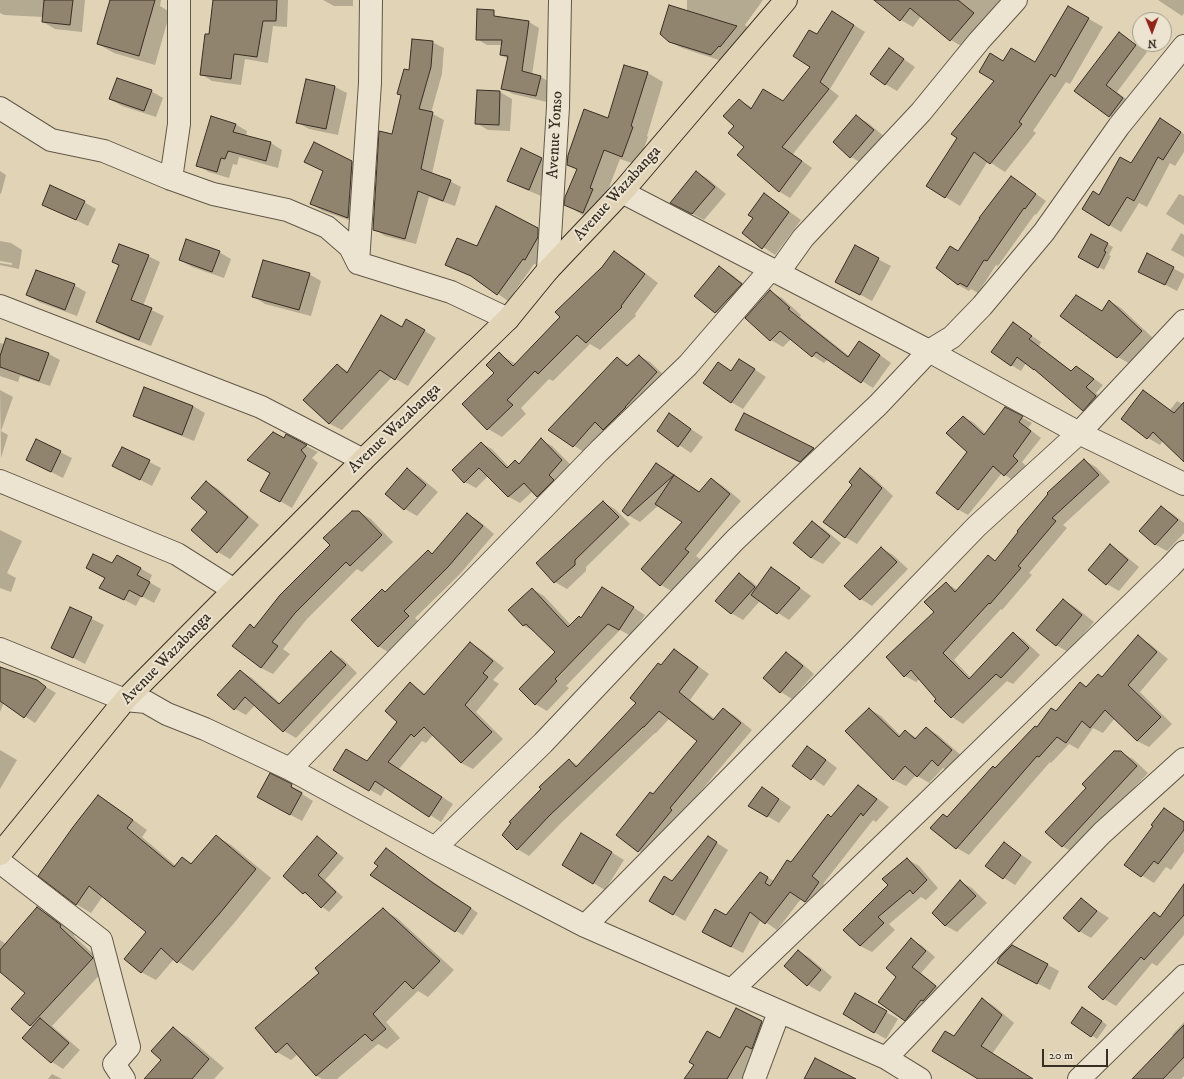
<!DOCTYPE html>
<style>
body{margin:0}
#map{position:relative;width:1184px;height:1079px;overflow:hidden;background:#e1d4b6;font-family:"IM FELL DW Pica",serif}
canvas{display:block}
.north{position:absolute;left:1132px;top:12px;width:40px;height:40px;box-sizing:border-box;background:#ece3d0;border:1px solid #a49b8b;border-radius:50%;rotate:179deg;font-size:11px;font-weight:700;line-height:16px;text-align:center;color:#382e23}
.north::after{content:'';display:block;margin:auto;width:14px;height:18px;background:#8f2418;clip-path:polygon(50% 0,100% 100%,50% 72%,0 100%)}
.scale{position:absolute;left:1042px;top:1049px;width:66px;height:18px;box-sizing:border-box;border:2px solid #382e23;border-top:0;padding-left:5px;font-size:12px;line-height:14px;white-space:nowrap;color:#382e23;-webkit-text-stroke:3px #ece3d0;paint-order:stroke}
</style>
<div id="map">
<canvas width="1184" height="1079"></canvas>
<div class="north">N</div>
<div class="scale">20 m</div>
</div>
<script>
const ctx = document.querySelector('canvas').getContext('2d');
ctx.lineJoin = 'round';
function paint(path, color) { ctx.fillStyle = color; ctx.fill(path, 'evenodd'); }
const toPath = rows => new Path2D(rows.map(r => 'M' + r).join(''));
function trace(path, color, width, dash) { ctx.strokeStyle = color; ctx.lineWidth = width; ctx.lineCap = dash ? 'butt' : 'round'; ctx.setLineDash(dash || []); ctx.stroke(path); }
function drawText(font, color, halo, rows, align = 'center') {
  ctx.font = font + ' "IM FELL DW Pica",serif'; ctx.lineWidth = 4; ctx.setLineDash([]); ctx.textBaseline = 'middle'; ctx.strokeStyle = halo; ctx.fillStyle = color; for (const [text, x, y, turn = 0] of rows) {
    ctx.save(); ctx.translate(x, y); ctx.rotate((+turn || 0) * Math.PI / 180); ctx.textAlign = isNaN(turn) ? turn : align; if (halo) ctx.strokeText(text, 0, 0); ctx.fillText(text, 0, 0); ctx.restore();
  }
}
paint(toPath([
 [0,0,85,0,82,32,55,29,43,22,43,17,4,15,0,13],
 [111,0,161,0,160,6,170,12,155,65,114,53,98,44],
 [214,0,288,0,287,27,273,26,268,63,245,59,241,85,212,81,201,74,209,35],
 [323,0,353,0,353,6,334,6],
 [687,0,763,0,745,25,751,30,722,61,682,48,670,42,687,12],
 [876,0,1002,0,963,47,951,40,921,16,913,27,901,20],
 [1158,0,1184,0,1184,13,1182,16],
 [1068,7,1103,27,1070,84,1066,82,1033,131,1036,133,1005,172,988,161,960,206,928,186,995,81,1004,62,1036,63],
 [843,18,865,32,830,89,839,96,793,154,812,168,790,198,780,192,739,155,745,147,736,126,739,100,753,108,784,102,812,66],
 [529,22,539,28,532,75,541,77,551,83,547,102,513,94,502,88,508,59,501,55,502,45,487,45,477,39],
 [1119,34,1147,52,1117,92,1135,106,1121,123,1110,116,1075,91],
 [432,42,444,48,442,74,431,113,444,120,432,174,450,181,461,187,455,206,429,197,416,244,385,236,374,229,402,95,410,72],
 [889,49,915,67,897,91,885,84],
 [648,73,663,82,647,136,648,137,638,165,620,159,605,198,599,221,581,214,566,205,578,170,568,165],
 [306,80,335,87,347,93,338,135,309,129,297,122],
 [151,91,163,98,156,117,122,106,110,99],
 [477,91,500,92,512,99,510,131,488,130,476,123],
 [856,116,868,123,885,137,863,164,851,157],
 [235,124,247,131,246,136,271,143,282,150,278,168,239,157,237,165,233,164,229,178,209,172,197,165],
 [1172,126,1184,134,1184,152,1175,166,1170,163,1147,207,1139,203,1121,232,1109,225,1099,196,1131,164],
 [522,150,554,165,541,196,520,187,508,180],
 [352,162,364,169,360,224,323,211,311,204],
 [0,171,6,175,1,194,0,193],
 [697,172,708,179,726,194,704,220,683,209],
 [1012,177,1046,201,1036,215,1035,214,998,266,996,265,978,293,971,289,969,291,958,285,959,252],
 [1179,194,1184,196,1184,225,1166,214],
 [764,195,776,202,801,220,775,255,743,233,754,218],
 [84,202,96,209,88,226,43,204],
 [538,229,549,236,548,243,537,265,534,264,508,301,477,279,446,264,477,247],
 [1181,233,1184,235,1184,257,1171,250],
 [1091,235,1113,247,1109,255,1111,256,1104,270,1080,256],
 [0,241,11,243,22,250,19,269,0,265,0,263,12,265,12,263,0,261],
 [855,247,891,266,872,301,848,288],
 [219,252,231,259,224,278,192,267,180,260],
 [614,252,628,260,658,283,635,314,636,316,600,350,590,344,553,381,549,379,521,408,526,414,502,437,488,429,463,404,495,373,499,354,516,364,562,317],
 [1148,255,1184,274,1184,277,1177,291,1139,271],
 [148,256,160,262,143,306,164,316,151,346,109,329,97,322,120,266,113,262],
 [720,267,731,274,753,291,727,319,715,312],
 [309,274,321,281,311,316,265,304,254,297],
 [74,285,86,292,77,316,39,302,27,295],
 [771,292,782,298,801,315,800,317,849,356,872,349,891,363,873,388,828,359,824,363,813,356,791,339,783,347,771,340,746,318],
 [1109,301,1121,308,1154,339,1130,364,1118,357,1062,316,1102,312],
 [407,320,436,338,408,386,392,377,342,430,330,424,305,400,337,365,349,372,402,328],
 [1013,323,1041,342,1039,346,1073,372,1086,373,1103,385,1096,393,1106,403,1093,416,1083,410,1039,372,1026,363,1021,371,1011,365],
 [0,343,49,354,60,360,50,386,20,376,18,382,0,376],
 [639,356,650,362,668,379,615,435,605,430,585,453,550,429,617,358,630,365],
 [718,363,732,371,751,367,766,377,743,409,731,402],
 [145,388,193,406,205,413,194,441,146,422,134,416],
 [0,390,13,397,1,431,8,435,1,458],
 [1143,391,1170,410,1177,401,1184,405,1184,461,1163,440,1160,445,1148,438],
 [1005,408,1032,423,1028,428,1041,438,1022,462,1027,467,1014,481,1002,473,968,515,959,510,937,493,969,452,963,417,973,422,986,434],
 [744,414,814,449,825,455,812,468,749,436],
 [670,415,703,437,691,453,658,431],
 [284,439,306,446,318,452,312,458,318,463,292,508,261,490,272,472],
 [541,440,552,446,573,467,549,502,538,496,533,491,520,503,509,497,488,476,476,488,465,482,481,443,492,449,509,467,515,461,520,464],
 [122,448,161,468,152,486,125,472],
 [60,452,72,458,63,478,27,460],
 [1084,460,1096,467,1110,482,1063,525,1067,528,1029,573,1032,575,1002,610,1001,609,954,660,971,678,1013,633,1024,640,1040,655,1013,684,1007,681,963,724,952,717,920,679,916,682,905,676,936,612,946,583,957,590,988,556,996,561],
 [657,464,700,492,711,479,723,486,741,501,696,556,700,559,673,592,661,585,683,522,659,505,640,522,628,515],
 [861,469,872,476,893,496,857,544,845,537,853,485],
 [408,470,420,477,438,492,417,516,405,509,387,494],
 [206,482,218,489,259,525,230,559,218,552,209,512],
 [603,502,615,509,630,524,586,567,586,571,567,589,555,582],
 [1162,507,1173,514,1184,523,1184,533,1167,551,1156,545,1140,531],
 [359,512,371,519,393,542,362,572,357,569,307,619,283,649,290,654,273,674,261,668,234,646,250,626,255,628,331,545],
 [467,514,479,521,494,534,460,574,415,618,420,623,390,653,378,646,382,590,386,592,428,551,433,554],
 [813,522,824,529,841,543,823,564,811,558,794,543],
 [0,530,22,541,7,573,16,578,11,592,0,588],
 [1110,546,1122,553,1139,567,1119,591,1107,584,1090,570],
 [881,548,893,555,908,569,872,606,861,599],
 [113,565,140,568,152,575,149,582,161,589,154,603,141,596,136,606,101,588],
 [772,569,783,575,811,596,789,620,760,601,743,620,731,613,740,575,751,581,758,587],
 [532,589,544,596,571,625,582,619,614,595,645,615,631,636,620,630,566,686,569,688,547,711,535,704,557,652,536,632,524,626,509,610],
 [1063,600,1075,607,1094,622,1068,652,1056,645],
 [70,608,104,625,85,664,52,647],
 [1138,637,1150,644,1168,659,1140,692,1172,724,1149,747,1137,741,1115,718,1103,733,1093,728,1078,749,1069,744,1051,763,1050,762,969,855,957,848,932,828,947,817,995,769,1056,712,1080,683,1087,688,1103,678],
 [471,643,482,650,504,668,493,680,499,684,476,712,503,739,473,769,461,763,433,735,426,743,422,741,399,769,453,804,441,822,386,787,381,796,334,770,367,762,399,722,411,684,426,694],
 [674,650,686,657,709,674,690,700,715,719,723,709,735,716,752,730,681,815,651,858,639,851,617,834,653,795,698,740,670,718,656,733,655,733,561,823,529,856,517,849,569,760,579,766,637,703],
 [331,652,343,659,357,673,296,738,284,731,255,705,246,715,235,709,240,671,252,678,281,704],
 [786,653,798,660,814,674,792,699,781,692],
 [0,668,36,681,56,693,35,723,4,702,0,712],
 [869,709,881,716,901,736,905,731,917,738,927,728,938,735,963,757,950,772,943,768,929,783,916,775,906,786,894,780,846,731],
 [807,748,819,754,837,768,824,786,794,766],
 [0,750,17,760,0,789],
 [1120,752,1133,759,1148,773,1074,853,1062,846],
 [270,775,303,792,302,794,313,801,302,821,270,804],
 [859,786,870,793,889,807,876,822,873,820,823,884,830,889,817,908,801,899,777,930,761,919,743,953,715,939,727,916,760,873,774,881],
 [763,788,791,807,779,823,750,806],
 [98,796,113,805,147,830,142,837,176,866,182,858,193,864,216,836,231,845,271,878,235,922,193,971,174,959,156,980,141,972,147,932,103,896,91,913,76,904],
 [1165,809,1184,821,1184,852,1171,870,1166,867,1154,883,1125,865],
 [582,834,624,860,605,890,563,865],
 [708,837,728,850,685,921,650,900,672,882],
 [317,838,324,842,344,858,325,880,343,897,329,912,304,893],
 [1004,843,1032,862,1015,885,1004,878],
 [386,849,478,913,463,935,456,931,380,866],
 [907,859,919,866,938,888,926,900,921,897,889,924,895,930,872,952,860,946,844,930,890,885],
 [961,882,972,888,987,903,957,932,946,926,934,913],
 [1184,886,1184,935,1157,966,1152,963,1116,1006,1104,999,1090,987,1155,913,1162,917],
 [1081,900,1109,918,1091,938,1079,931],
 [37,908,52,916,75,934,74,936,107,967,52,1026,80,1050,63,1069,52,1062,33,1027,30,1025,26,993,0,971,0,940,6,944],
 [383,910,397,918,454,970,428,997,418,991,386,1022,400,1038,387,1049,378,1044,337,1079,322,1079,317,1076,298,1054,291,1060,277,1052,320,973],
 [911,940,921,945,935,957,921,973,945,993,915,1026,905,1020,897,976],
 [798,951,810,958,832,977,820,992,808,985,785,966],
 [1048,965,1059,971,1050,990,1010,969],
 [856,994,898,1019,886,1039,874,1032],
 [982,999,994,1006,1014,1023,992,1054,1023,1079,980,1079,955,1038],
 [736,1009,773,1029,743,1079,686,1079,720,1040],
 [1088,1011,1107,1025,1097,1039,1072,1022],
 [1184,1022,1184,1076,1181,1079,1134,1079,1174,1037,1172,1035],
 [173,1029,188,1037,224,1068,214,1079,145,1079,163,1060],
 [52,1074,62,1079,48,1079]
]), '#0003');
const building = toPath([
 [44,0,73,0,70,25,42,22,44,0],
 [110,0,155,0,139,56,97,44,110,0],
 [213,0,277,0,276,21,263,21,257,57,234,54,231,79,200,75,205,34,209,34,213,0],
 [874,0,958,0,974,13,950,41,910,8,900,21,874,0],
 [669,5,737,26,720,47,719,46,711,55,669,42,660,34,669,5],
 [1068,6,1089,18,1055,77,1051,74,1019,122,1022,124,990,164,974,152,945,198,926,186,957,138,951,134,994,81,979,72,990,53,1003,61,1011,48,1035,62,1068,6],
 [477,9,494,10,494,16,529,21,522,71,541,76,536,96,501,89,508,56,500,55,502,40,476,40,477,9],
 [832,11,854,25,820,82,829,89,782,147,802,161,779,192,737,155,744,147,728,133,734,126,723,116,739,99,751,109,763,89,783,101,810,67,793,56,809,30,817,34,832,11],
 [1119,32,1136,45,1106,85,1123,98,1109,117,1074,91,1119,32],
 [412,39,433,41,431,67,419,109,433,112,421,169,451,180,443,201,418,191,405,239,373,230,379,131,392,134,401,95,397,94,404,69,409,70,412,39],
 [889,48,904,59,885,85,870,74,889,48],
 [624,65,648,72,631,126,633,127,622,157,604,150,590,188,593,189,583,213,564,205,565,197,577,169,567,165,568,155,584,109,608,118,624,65],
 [117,78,152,90,144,111,109,99,117,78],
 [306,79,335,86,326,129,296,123,306,79],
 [477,90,500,91,499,125,475,124,477,90],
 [856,115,874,130,850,158,833,142,856,115],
 [211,116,236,124,233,132,271,142,266,161,228,151,225,159,221,158,217,172,196,166,211,116],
 [1160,118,1181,132,1163,160,1158,157,1134,201,1127,197,1109,226,1082,209,1093,191,1099,195,1120,157,1131,163,1160,118],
 [314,142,352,161,348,218,310,204,323,171,304,162,314,142],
 [521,148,542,158,529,190,507,181,521,148],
 [696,171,715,187,692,214,670,203,696,171],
 [1011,176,1036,194,1025,209,1024,208,987,261,984,260,967,287,960,283,958,285,936,268,950,246,958,251,980,218,979,218,1011,176],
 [50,185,85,201,76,220,42,205,50,185],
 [764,193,789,212,762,249,742,233,753,218,748,215,764,193],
 [496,206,538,228,538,237,525,260,523,259,497,295,471,276,445,265,457,238,477,246,496,206],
 [1091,234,1108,243,1104,251,1106,252,1098,268,1078,257,1091,234],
 [186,239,220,251,212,272,179,260,186,239],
 [119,244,149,255,131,300,152,308,139,340,96,322,119,265,112,262,119,244],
 [855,245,879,258,860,295,835,282,855,245],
 [614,251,645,274,621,306,622,307,586,343,577,335,538,374,535,371,507,400,513,405,487,430,462,404,494,373,486,365,499,352,513,366,560,317,555,312,602,267,614,251],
 [1147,253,1174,267,1165,285,1138,272,1147,253],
 [263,260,310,273,299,310,252,297,263,260],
 [719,266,742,284,715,313,694,296,719,266],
 [36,270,75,284,65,310,26,295,36,270],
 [770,290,790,308,788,309,848,357,859,341,880,355,861,383,816,352,812,357,780,331,770,341,745,318,770,290],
 [1076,295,1102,311,1109,300,1142,331,1117,358,1060,316,1076,295],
 [381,315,402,327,406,319,425,330,395,380,380,370,329,424,303,400,337,364,347,373,381,315],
 [1013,322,1032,336,1029,339,1071,371,1076,366,1094,379,1086,387,1096,396,1083,411,1034,369,1034,370,1017,357,1011,366,991,352,1013,322],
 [6,338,49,353,39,381,0,367,0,356,6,338],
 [639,355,657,372,625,407,626,407,603,430,595,422,573,447,548,430,617,357,627,366,639,355],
 [739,359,755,369,731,403,703,383,718,362,731,371,739,359],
 [144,387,193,406,182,435,133,416,144,387],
 [1143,390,1174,413,1184,402,1184,462,1153,432,1147,439,1121,419,1143,390],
 [1005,407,1023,416,1019,422,1031,431,1013,456,1018,461,1004,476,993,466,958,510,936,493,967,452,946,433,963,416,984,435,1005,407],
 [669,413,691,429,678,447,657,431,669,413],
 [744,413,814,448,800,462,735,430,744,413],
 [273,432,284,438,286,434,307,445,301,450,306,456,280,502,260,491,270,473,247,460,273,432],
 [541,438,562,460,549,475,554,480,537,497,524,483,508,497,479,468,464,483,452,470,481,442,507,468,515,460,519,464,541,438],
 [36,439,61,451,51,472,26,460,36,439],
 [122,447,150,460,140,480,112,466,122,447],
 [1084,459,1099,475,1052,518,1056,521,1018,566,1021,568,990,604,989,603,943,653,969,679,1013,632,1029,648,1001,678,996,674,951,718,934,701,936,699,911,670,904,677,886,657,934,612,924,602,946,582,955,592,988,555,995,561,1018,532,1017,531,1048,494,1047,493,1084,459],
 [656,463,674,475,628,516,622,511,656,463],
 [407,468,426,485,404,510,385,494,407,468],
 [860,468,882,488,845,538,823,522,852,485,849,482,860,468],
 [674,475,699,492,711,478,730,494,685,549,689,552,660,586,641,569,682,522,655,504,674,475],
 [206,481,248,517,217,553,191,530,207,512,191,498,206,481],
 [603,501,619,517,575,560,575,565,554,583,536,563,603,501],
 [1161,506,1178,520,1155,545,1139,531,1161,506],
 [352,511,359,511,382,535,350,566,346,562,295,613,272,642,278,646,261,668,232,646,250,624,254,628,280,595,330,545,323,538,352,511],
 [467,513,483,526,448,567,404,611,409,616,378,647,351,620,382,589,385,592,428,550,432,554,467,513],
 [812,521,830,536,811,558,793,543,812,521],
 [1110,544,1128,560,1106,585,1088,570,1110,544],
 [881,547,897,562,860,600,844,586,881,547],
 [93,554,112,563,117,555,141,568,137,575,150,582,142,597,129,590,124,600,99,588,105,578,86,568,93,554],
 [771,567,800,588,777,614,751,595,771,567],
 [739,573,755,587,731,614,715,601,739,573],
 [602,587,634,607,619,630,608,624,555,679,557,681,535,705,519,689,555,652,526,624,523,626,508,610,532,588,568,627,579,616,581,618,602,587],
 [1063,599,1082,615,1056,646,1036,630,1063,599],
 [70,607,92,617,73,658,51,648,70,607],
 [1138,635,1157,652,1128,685,1161,717,1137,741,1105,710,1090,728,1082,721,1066,743,1057,737,1039,757,1037,756,956,849,930,828,943,814,947,817,993,766,995,768,1035,726,1037,727,1051,708,1056,711,1080,682,1086,687,1098,674,1102,677,1138,635],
 [470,642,493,661,483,673,488,677,465,705,492,732,461,763,424,727,414,737,411,734,388,762,442,797,429,817,375,781,369,791,333,770,346,749,367,761,397,722,385,711,410,682,424,695,470,642],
 [674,649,698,667,679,692,713,720,723,708,741,723,670,808,672,810,638,852,616,835,650,792,653,794,697,741,659,711,644,727,643,727,549,816,517,850,502,835,511,823,509,822,541,789,539,787,569,759,576,767,636,703,630,698,658,663,661,665,674,649],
 [331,651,346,665,283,732,245,697,234,710,217,695,240,670,279,704,331,651],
 [786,652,803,666,780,693,763,678,786,652],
 [0,667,37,680,46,687,24,718,0,701,0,667],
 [869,708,899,737,905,730,915,739,926,727,952,750,938,766,932,760,917,777,905,766,893,780,845,731,869,708],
 [807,746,826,760,811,780,792,766,807,746],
 [1114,751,1121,751,1137,766,1062,847,1045,832,1086,788,1082,784,1114,751],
 [270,773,292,784,291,787,302,793,290,815,257,797,270,773],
 [858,785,877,799,863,816,861,813,812,876,819,882,805,902,790,892,765,924,750,912,731,947,702,932,715,909,726,915,760,872,768,877,765,883,770,886,787,860,791,862,828,814,831,817,858,785],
 [762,787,779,799,767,817,748,806,762,787],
 [98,795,133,820,127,828,174,867,182,857,191,864,216,835,256,869,220,913,177,963,161,948,141,973,124,959,146,932,89,886,76,905,38,876,73,827,98,795],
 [1164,808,1184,822,1184,830,1158,864,1154,861,1141,877,1124,865,1153,826,1151,825,1164,808],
 [581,833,612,852,593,884,562,865,581,833],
 [317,836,337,853,318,875,336,892,321,908,305,892,303,894,283,876,317,836],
 [708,836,717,842,673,915,649,901,664,876,672,881,708,836],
 [1004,842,1021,855,1003,879,985,866,1004,842],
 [386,848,433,883,471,908,455,932,370,875,378,866,374,863,386,848],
 [907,858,927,880,913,894,910,890,878,917,884,923,860,946,843,930,888,885,882,879,907,858],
 [960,880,976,896,945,926,932,913,960,880],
 [1184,884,1184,915,1144,960,1141,957,1103,1000,1088,987,1154,912,1160,917,1184,884],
 [1081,898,1097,911,1079,932,1063,918,1081,898],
 [37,907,61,925,60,927,93,958,30,1026,11,1009,25,993,0,972,0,950,37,907],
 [383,908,440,961,413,989,405,981,373,1014,386,1029,372,1041,365,1034,316,1076,287,1043,276,1053,255,1028,319,973,315,968,383,908],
 [911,938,926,951,912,967,936,986,923,1001,921,1000,905,1021,878,1002,896,977,886,968,911,938],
 [1012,945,1048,964,1037,984,997,963,1000,957,1012,945],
 [798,950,821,970,807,986,784,966,798,950],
 [855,993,887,1011,874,1033,843,1014,855,993],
 [982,998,1002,1015,981,1046,1033,1079,978,1079,932,1051,945,1031,954,1036,982,998],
 [1082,1007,1102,1021,1091,1037,1071,1023,1082,1007],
 [736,1008,762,1021,752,1049,746,1046,727,1079,684,1079,694,1065,689,1062,707,1031,720,1038,736,1008],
 [40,1018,69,1043,51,1063,22,1038,40,1018],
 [1184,1025,1184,1057,1163,1079,1132,1079,1184,1025],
 [173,1027,209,1059,192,1079,144,1079,161,1060,151,1051,173,1027],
 [815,1058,856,1079,804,1079,815,1058]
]);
paint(building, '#90846f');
trace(building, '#382e23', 1);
const minor = toPath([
 [0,108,51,140,104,151,171,179,213,194,287,210,327,227,350,247,358,263,451,292,508,319],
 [171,179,179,124,179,0],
 [622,192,929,351,1079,433,1184,484],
 [358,263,370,83,371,0],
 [548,270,558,107,560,0],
 [778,273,803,238,921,112,979,41,1016,0],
 [0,306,261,407,363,460],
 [0,481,177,554,234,590],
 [0,649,125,700,146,702,167,714,205,729,290,769,435,848,585,926,886,1058,920,1079],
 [290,769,599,451,688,365,771,269],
 [435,848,543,743,735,540,878,405,929,351,952,337,982,306,1044,232,1119,126,1184,46],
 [0,862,101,940,129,1047,114,1064,124,1079],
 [585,926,859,648,977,526,1079,433,1184,321],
 [732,990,928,802,1170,567,1184,552],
 [886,1058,1102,833,1184,759],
 [754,1079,779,1012],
 [1079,1079,1184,976]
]);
const major = toPath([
 [0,854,125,700,363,460,508,319,548,270,622,192,786,0]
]);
trace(minor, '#625848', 24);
trace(major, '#382e23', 24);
trace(minor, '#ece3d0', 22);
trace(major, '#e1d4b6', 22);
drawText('16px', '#382e23', '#ece3d0', [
 ["Avenue Yonso",556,135,-87],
 ["Avenue Wazabanga",618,194,-48],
 ["Avenue Wazabanga",395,429,-44],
 ["Avenue Wazabanga",167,659,-46]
]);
</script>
